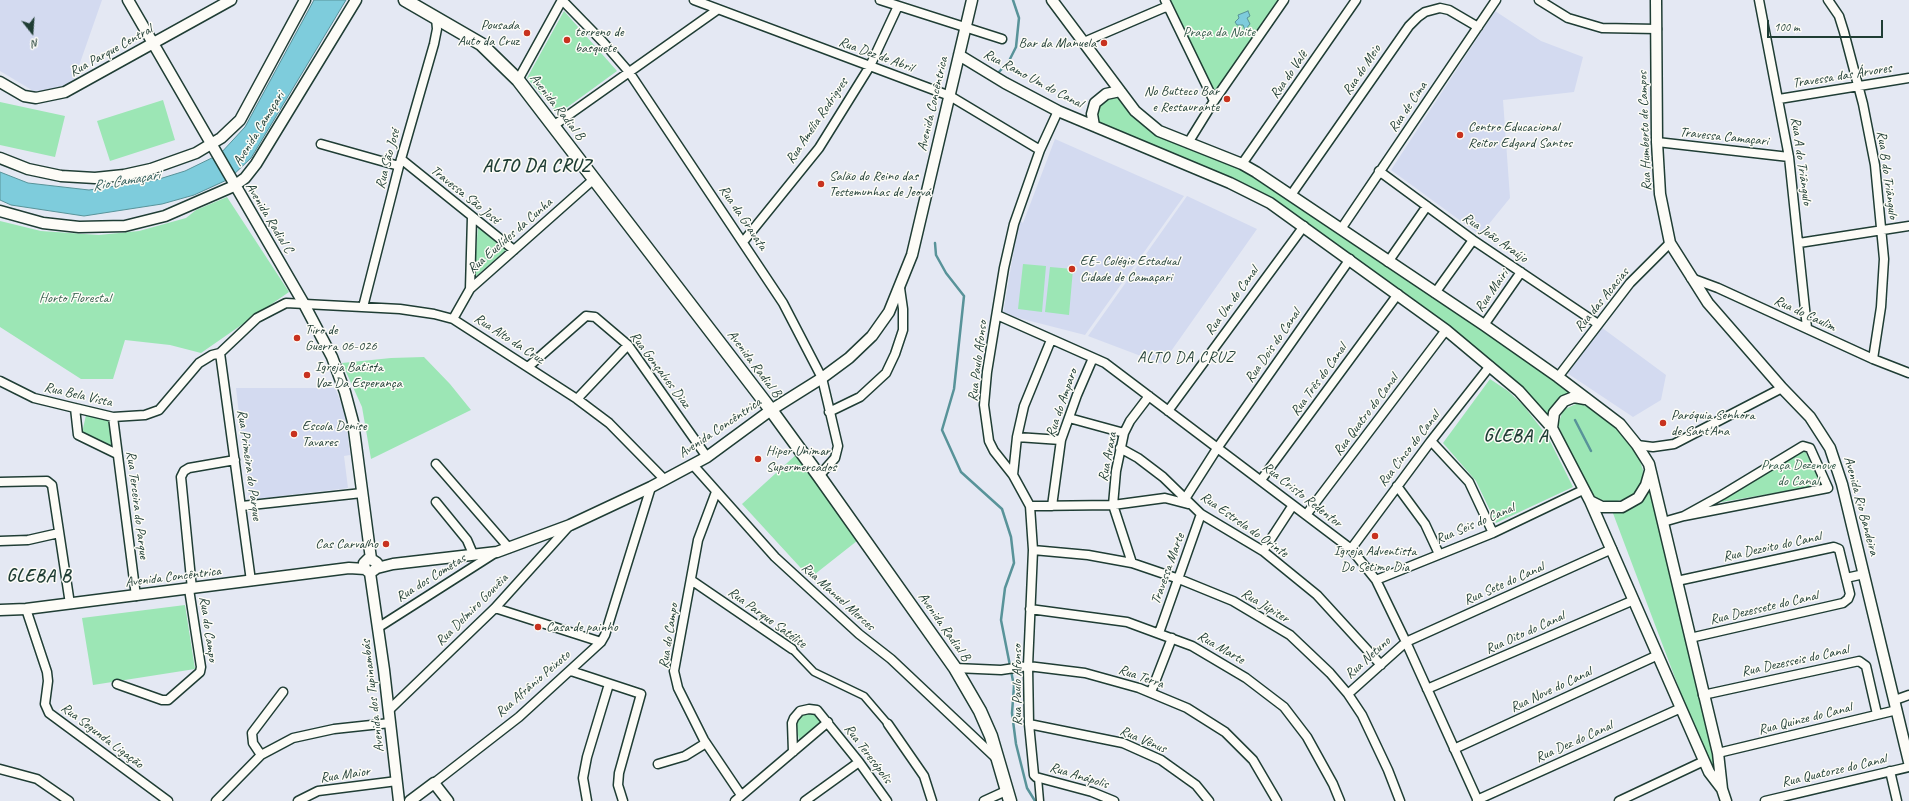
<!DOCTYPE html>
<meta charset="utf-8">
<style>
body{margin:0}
#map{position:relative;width:1909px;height:801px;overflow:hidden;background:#e4e8f3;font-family:Caveat,sans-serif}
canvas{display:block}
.north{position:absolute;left:12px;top:12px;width:40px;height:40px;-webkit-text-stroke:3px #fdfcf7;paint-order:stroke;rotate:163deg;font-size:11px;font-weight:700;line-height:16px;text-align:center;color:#1f3d34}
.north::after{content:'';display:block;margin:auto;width:14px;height:18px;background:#1f3d34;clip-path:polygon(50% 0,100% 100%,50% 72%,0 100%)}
.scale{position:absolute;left:1767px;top:20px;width:116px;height:18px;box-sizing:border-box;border:2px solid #1f3d34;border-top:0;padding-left:5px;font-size:12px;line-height:14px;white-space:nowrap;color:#1f3d34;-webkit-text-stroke:3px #fdfcf7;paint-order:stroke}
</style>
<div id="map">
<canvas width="1909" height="801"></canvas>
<div class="north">N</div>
<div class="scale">100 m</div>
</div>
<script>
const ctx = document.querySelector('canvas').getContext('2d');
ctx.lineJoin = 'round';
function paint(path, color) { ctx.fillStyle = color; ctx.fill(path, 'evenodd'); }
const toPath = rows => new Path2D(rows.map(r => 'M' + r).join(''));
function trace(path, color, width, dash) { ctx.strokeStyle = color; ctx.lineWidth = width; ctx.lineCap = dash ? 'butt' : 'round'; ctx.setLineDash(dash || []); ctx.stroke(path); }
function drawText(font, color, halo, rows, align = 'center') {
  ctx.font = font + ' Caveat,sans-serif'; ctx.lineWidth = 3; ctx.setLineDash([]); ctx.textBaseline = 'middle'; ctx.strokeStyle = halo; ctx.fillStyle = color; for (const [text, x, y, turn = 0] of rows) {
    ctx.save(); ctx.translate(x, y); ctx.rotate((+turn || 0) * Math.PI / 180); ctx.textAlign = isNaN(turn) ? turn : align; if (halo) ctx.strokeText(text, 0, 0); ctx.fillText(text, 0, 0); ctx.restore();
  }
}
paint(toPath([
 [0,0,102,0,74,80,60,91,35,92,0,71],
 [1495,11,1541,41,1583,57,1574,92,1503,100,1510,198,1480,235,1391,170],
 [1055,139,1184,196,1085,335,1003,314,1019,220,1023,223],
 [1187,196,1257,229,1162,364,1088,336],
 [1601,327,1666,375,1661,400,1633,417,1567,373],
 [236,388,335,388,345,413,350,455,344,456,348,488,249,500]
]), '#d3daf0');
paint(toPath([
 [1168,0,1281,0,1215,95],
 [564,11,617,71,558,114,527,78],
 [1119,96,1159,131,1242,164,1589,400,1562,401,1552,428,1519,391,1388,283,1272,200,1241,182,1099,123,1097,115,1100,104,1108,98],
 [163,100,175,140,110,161,97,121],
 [0,102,65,116,55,157,0,145],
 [227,197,289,292,201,353,170,345,125,340,113,379,81,379,0,327,0,221,41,231,99,235,139,231,186,218,196,210],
 [478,227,506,250,473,279,476,251],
 [1023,264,1046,266,1042,312,1018,309],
 [1050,267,1073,269,1069,315,1045,312],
 [424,357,450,384,471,410,371,459,362,407,342,363,391,358],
 [1490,379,1508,391,1523,405,1548,437,1573,487,1496,523,1476,481,1443,443],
 [1578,403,1588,407,1606,418,1622,433,1639,458,1643,470,1642,483,1633,495,1625,499,1613,502,1600,500,1593,497,1589,492,1558,425,1563,410],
 [86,415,110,421,112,446,82,433],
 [1805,451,1822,485,1710,504],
 [798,453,862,537,810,578,742,504],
 [1648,478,1726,801,1706,760,1611,508,1638,498],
 [185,605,195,669,93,685,82,618],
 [801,712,818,712,826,722,800,745,795,719]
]), '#9ce6b5');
const water = toPath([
 [314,0,346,0,251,158,229,179,194,195,162,204,84,216,11,205,0,200,0,172,28,183,89,190,156,180,185,171,220,154,245,127,314,0],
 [1248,11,1250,16,1247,18,1250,24,1245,30,1243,25,1237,25,1235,22,1239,18,1238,15,1248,11]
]);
paint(water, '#7eccdc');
trace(water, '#589399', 1);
trace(toPath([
 [999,72,1009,61,1016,47,1019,18,1013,0],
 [935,243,936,255,946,273,964,296,954,389,942,430,961,472,1002,509,1011,537,1014,563,1005,588,1001,620,1014,686,1012,713,1016,744,1027,788,1035,801],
 [1575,420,1591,451]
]), '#589399', 2.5);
const pedestrian = toPath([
 [792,649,814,672,864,696,888,724],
 [1038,778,1040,801]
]);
const minor = toPath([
 [562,0,603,42,629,72,783,303,822,378,838,446,835,458,819,476],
 [694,0,950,96,1040,150],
 [880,0,1002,39],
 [1165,0,1214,101],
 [1539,0,1568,18,1602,28,1657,29],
 [1759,0,1789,157,1807,328],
 [1828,0,1839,16,1844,32,1863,104,1875,165,1884,259,1881,307,1873,359],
 [1084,42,1168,6],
 [518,80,562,0],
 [1779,99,1909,78],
 [1058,111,1040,150,1014,224,1004,268,987,372,984,405,989,441,994,451,1013,475,1030,506,1033,550,1028,666,1029,724,1034,775,1036,777,1092,792,1114,801],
 [553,126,717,10],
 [1657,142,1789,157],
 [1188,143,1214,101,1284,0],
 [321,144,399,166],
 [401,159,514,250],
 [1242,164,1356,0],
 [1379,171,1473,240,1598,324],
 [1291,195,1409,26,1418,17,1425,12,1440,8,1449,10,1478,27],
 [1341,229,1496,0],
 [743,242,819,148,870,66,898,6],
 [1799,243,1909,226],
 [1388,262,1427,206],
 [1691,278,1718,288,1873,359,1909,373],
 [470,289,472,217],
 [1435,293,1473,240],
 [363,307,399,166,434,44,437,29,436,18],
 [997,315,1105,363,1351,549,1376,580,1406,642,1478,801],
 [453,319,470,289,594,179],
 [1484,325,1521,272],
 [220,353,251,581],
 [528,367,586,316,595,317,628,345,707,457],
 [1558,377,1630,283,1670,243],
 [0,381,34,398,75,408,113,417,145,415,159,410,199,363,212,355,220,353,257,318,286,303,400,309,434,314,453,319,577,399,609,423,665,480],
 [577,399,628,345],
 [75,408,78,435,117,454],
 [1168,411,1304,226],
 [829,412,860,397,886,373,895,354,903,330,903,309,900,288],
 [113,417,136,596],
 [1069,418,1124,433],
 [1017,437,1061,440],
 [1431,441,1469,482,1493,533],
 [1637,445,1653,447,1674,444,1782,388],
 [1120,448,1138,458,1163,477,1201,514,1263,551,1317,595,1381,665],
 [436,464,509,548],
 [693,465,775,557,859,634,891,659,997,759],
 [1013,475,1017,437,1024,406,1051,340],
 [1261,480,1398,294],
 [0,482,47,481,52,485,70,604],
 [1397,486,1425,524,1439,554],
 [716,492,698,540,674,671,678,688,704,740,741,795],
 [436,502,467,540,473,554],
 [1183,502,1218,447,1350,259],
 [242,506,362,493],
 [1030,506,1113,505,1165,498,1188,504],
 [1052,506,1061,440,1077,395,1093,358],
 [1306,515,1446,330],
 [1663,522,1684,516,1722,495,1803,446,1810,448,1828,488,1684,516],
 [0,541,28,540,59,533],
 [1351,549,1431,441,1490,366],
 [1033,550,1088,555,1132,563,1179,579,1233,601,1290,635,1330,673,1348,694,1362,715,1388,770,1400,801],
 [1263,551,1293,505],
 [1132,563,1113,505,1116,471,1124,433,1130,421,1149,396],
 [1846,578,1864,574],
 [691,580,792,649],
 [1376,580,1493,533,1583,490],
 [1677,581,1834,547,1839,549,1850,594,1848,599,1843,603,1690,638],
 [192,589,181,477,184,471,189,468,235,460],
 [495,608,601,642],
 [26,609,47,672,48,681,45,704,49,713,168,801],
 [1030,609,1127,622,1192,646,1246,678,1284,707,1307,737,1333,784,1340,801],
 [379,627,495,553],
 [1159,633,1201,514],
 [955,668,1001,670,1028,666,1085,673,1139,688,1187,708,1225,732,1253,760,1277,801],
 [571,671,641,694,619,773,618,785,623,801],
 [117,684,162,700,168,700,200,672,201,667,189,589],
 [1427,689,1634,600],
 [1151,692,1172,638],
 [1348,694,1406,642,1612,549],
 [1703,695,1859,661,1866,666,1877,714],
 [1895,700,1909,695],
 [389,710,495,608,569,526],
 [888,724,924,776,932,801],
 [1029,724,1123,743,1161,760,1196,785,1209,801],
 [1454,749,1658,655],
 [793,752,792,723,794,718,800,711,809,709,817,710,859,762,887,801],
 [1718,753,1897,710],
 [261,755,253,743,252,733,283,692],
 [658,764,685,756,706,743],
 [0,769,37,779,69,801],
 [1890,771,1897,801],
 [434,783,519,717,601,642,605,635,651,487],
 [1477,800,1681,708],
 [216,801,261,755,293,738,334,729,390,723],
 [298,801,318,791,397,781],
 [587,801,583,778,587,757,609,684],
 [735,801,828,722],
 [805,801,859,762],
 [984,801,1008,790],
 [1619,801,1704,761],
 [1765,801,1909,767]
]);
const tertiary = toPath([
 [128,0,304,304,332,357,345,392,353,422,371,559],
 [1052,0,1135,111,1159,131,1242,164,1256,172,1484,325,1558,377,1620,424,1637,445,1649,464,1718,753,1722,789,1726,801],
 [1656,0,1657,142,1660,194,1670,243,1708,303,1782,388,1810,417,1830,448,1842,484,1909,762],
 [959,55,1005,83,1058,111,1230,183,1270,203,1446,330,1519,391,1552,428,1590,501,1709,772,1722,789],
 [0,82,24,96,36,98,65,92,231,0],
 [1094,126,1092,114,1095,103,1106,94,1120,91],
 [0,158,28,169,61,176,95,178,124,175,151,169,196,153,221,138,240,120,305,0],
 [0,211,43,223,79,227,125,226,165,216,234,186,245,178,256,164,356,0],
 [1552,428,1554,413,1564,401,1574,397,1585,399],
 [1590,501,1602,507,1622,507,1638,498,1646,485,1650,471],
 [377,568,377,563,371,559,368,559,364,563,365,569,370,573,377,568,393,564,497,552,570,525,651,487,707,457,771,410,822,378,849,358,872,336,889,312,912,255,972,0],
 [370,573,384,670,399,801],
 [0,610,26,609,349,568,365,569],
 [410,801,434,783,448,801]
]);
const secondary = toPath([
 [405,0,481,44,518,80,771,410,819,476,955,668,980,711,991,736,1010,801]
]);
trace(pedestrian, '#1f3d34', 9);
trace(minor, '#1f3d34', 11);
trace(tertiary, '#1f3d34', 13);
trace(secondary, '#1f3d34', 15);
trace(pedestrian, '#fdfcf7', 6);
trace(minor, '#fdfcf7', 8);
trace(tertiary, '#fdfcf7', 10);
trace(secondary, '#fdfcf7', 12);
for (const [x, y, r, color] of [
 [527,33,4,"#c8321e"],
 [567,40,4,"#c8321e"],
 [1104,43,4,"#c8321e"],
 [1227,99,4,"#c8321e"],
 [1460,135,4,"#c8321e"],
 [821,184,4,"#c8321e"],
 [1072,269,4,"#c8321e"],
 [297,338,4,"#c8321e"],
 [307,375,4,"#c8321e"],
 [1663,423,4,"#c8321e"],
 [294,434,4,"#c8321e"],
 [758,459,4,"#c8321e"],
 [1375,536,4,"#c8321e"],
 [386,544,4,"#c8321e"],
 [538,627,4,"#c8321e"]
]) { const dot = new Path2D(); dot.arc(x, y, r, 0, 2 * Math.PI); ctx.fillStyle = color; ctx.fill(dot); trace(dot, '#fdfcf7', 1.5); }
drawText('14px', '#1f3d34', '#fdfcf7', [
 ["Pousada",519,25,"right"],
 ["Auto da Cruz",519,41,"right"],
 ["terreno de",575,32],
 ["basquete",575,48],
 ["Bar da Manuela",1096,43,"right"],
 ["No Butteco Bar",1219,91,"right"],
 ["e Restaurante",1219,107,"right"],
 ["Centro Educacional",1468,127],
 ["Reitor Edgard Santos",1468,143],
 ["Salão do Reino das",829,176],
 ["Testemunhas de Jeová",829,192],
 ["EE- Colégio Estadual",1080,261],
 ["Cidade de Camaçari",1080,277],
 ["Tiro de",305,330],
 ["Guerra 06-026",305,346],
 ["Igreja Batista",315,367],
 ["Voz Da Esperança",315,383],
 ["Paróquia Senhora",1671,415],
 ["de Sant'Ana",1671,431],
 ["Escola Denise",302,426],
 ["Tavares",302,442],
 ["Hiper Unimar",766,451],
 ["Supermercados",766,467],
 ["Cas Carvalho",378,544,"right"],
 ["Igreja Adventista",1375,551,"center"],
 ["Do Setimo Dia",1375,567,"center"],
 ["Casa de painho",546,627]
], 'left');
drawText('14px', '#385f4e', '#fdfcf7', [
 ["Praça da Noite",1219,32],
 ["Horto Florestal",75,298],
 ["Praça Dezenove",1798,465],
 ["do Canal",1798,481]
]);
drawText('14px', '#1f3d34', '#fdfcf7', [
 ["Rua Parque Central",111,51,-29],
 ["Rua Dez de Abril",876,55,20],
 ["Rua do Meio",1362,70,-56],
 ["Rua do Valê",1289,75,-55],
 ["Travessa das Árvores",1842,76,-9],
 ["Rua Ramo Um do Canal",1033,79,28],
 ["Avenida Concêntrica",933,104,-77],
 ["Avenida Radial B",557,107,52],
 ["Rua de Cima",1408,107,-56],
 ["Rua Amélia Rodrigues",817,121,-56],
 ["Avenida Camaçari",259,129,-58],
 ["Rua Humberto de Campos",1645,131,-92],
 ["Travessa Camaçari",1724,137,6],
 ["Rua São José",388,159,-75],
 ["Rua A do Triângulo",1801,161,82],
 ["Rua B do Triângulo",1887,175,82],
 ["Travessa São José",465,195,39],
 ["Avenida Radial C",269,218,59],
 ["Rua da Gravata",743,218,56],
 ["Rua Euclídes da Cunha",510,236,-41],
 ["Rua João Araújo",1495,238,35],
 ["Rua Mairi",1492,291,-55],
 ["Rua das Acacias",1602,300,-51],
 ["Rua Um do Canal",1232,301,-54],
 ["Rua do Caulim",1805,314,25],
 ["Rua Alto da Cruz",509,339,33],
 ["Rua Dois do Canal",1273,346,-55],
 ["Rua Paulo Afonso",978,361,-83],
 ["Avenida Radial B",754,364,53],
 ["Rua Gonçalves Diaz",660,370,53],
 ["Rua Três do Canal",1319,380,-54],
 ["Rua Bela Vista",78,395,13],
 ["Rua do Amparo",1062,403,-71],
 ["Rua Quatro do Canal",1366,415,-53],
 ["Avenida Concêntrica",720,428,-34],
 ["Rua Cinco do Canal",1409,449,-52],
 ["Rua Araxa",1108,457,-79],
 ["Rua Primeira do Parque",249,465,82],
 ["Rua Cristo Redentor",1302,495,38],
 ["Rua Terceira do Parque",137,505,83],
 ["Avenida Rio Bandeira",1861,506,75],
 ["Rua Seis do Canal",1475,524,-23],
 ["Rua Estrela do Orinte",1244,525,35],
 ["Rua Dezoito do Canal",1772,547,-12],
 ["Travessa Marte",1168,569,-70],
 ["Avenida Concêntrica",173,577,-7],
 ["Rua dos Cometas",431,578,-32],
 ["Rua Sete do Canal",1504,584,-24],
 ["Rua Manuel Merces",838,597,42],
 ["Rua Júpiter",1265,606,31],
 ["Rua Dezessete do Canal",1764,608,-13],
 ["Rua Delmiro Gouvêia",472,610,-45],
 ["Rua Parque Satélite",767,618,36],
 ["Avenida Radial B",944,627,55],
 ["Rua do Campo",208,629,82],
 ["Rua Oito do Canal",1525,633,-24],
 ["Rua do Campo",669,636,-81],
 ["Rua Marte",1221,648,30],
 ["Rua Netuno",1368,658,-42],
 ["Rua Dezesseis do Canal",1795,661,-12],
 ["Rua Terra",1141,677,19],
 ["Rua Afrânio Peixoto",533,684,-41],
 ["Rua Paulo Afonso",1017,685,-90],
 ["Rua Nove do Canal",1551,690,-25],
 ["Avenida dos Tupinambás",373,696,-97],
 ["Rua Quinze do Canal",1805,719,-14],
 ["Rua Segunda Ligação",102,736,37],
 ["Rua Vênus",1143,740,23],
 ["Rua Dez do Canal",1574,742,-24],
 ["Rua Teresópolis",868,754,53],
 ["Rua Quatorze do Canal",1834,771,-13],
 ["Rua Maior",345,775,-8],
 ["Rua Anápolis",1079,776,17]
]);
drawText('italic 15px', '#37615e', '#fdfcf7', [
 ["Rio Camaçari",126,181,-10]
]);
ctx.letterSpacing = '1px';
drawText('16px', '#1f3d34', '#fdfcf7', [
 ["ALTO DA CRUZ",1186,358]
]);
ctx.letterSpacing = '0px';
ctx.letterSpacing = '1px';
drawText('bold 18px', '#1f3d34', '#fdfcf7', [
 ["ALTO DA CRUZ",537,166],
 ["GLEBA A",1516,436],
 ["GLEBA B",39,576]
]);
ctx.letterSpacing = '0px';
</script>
